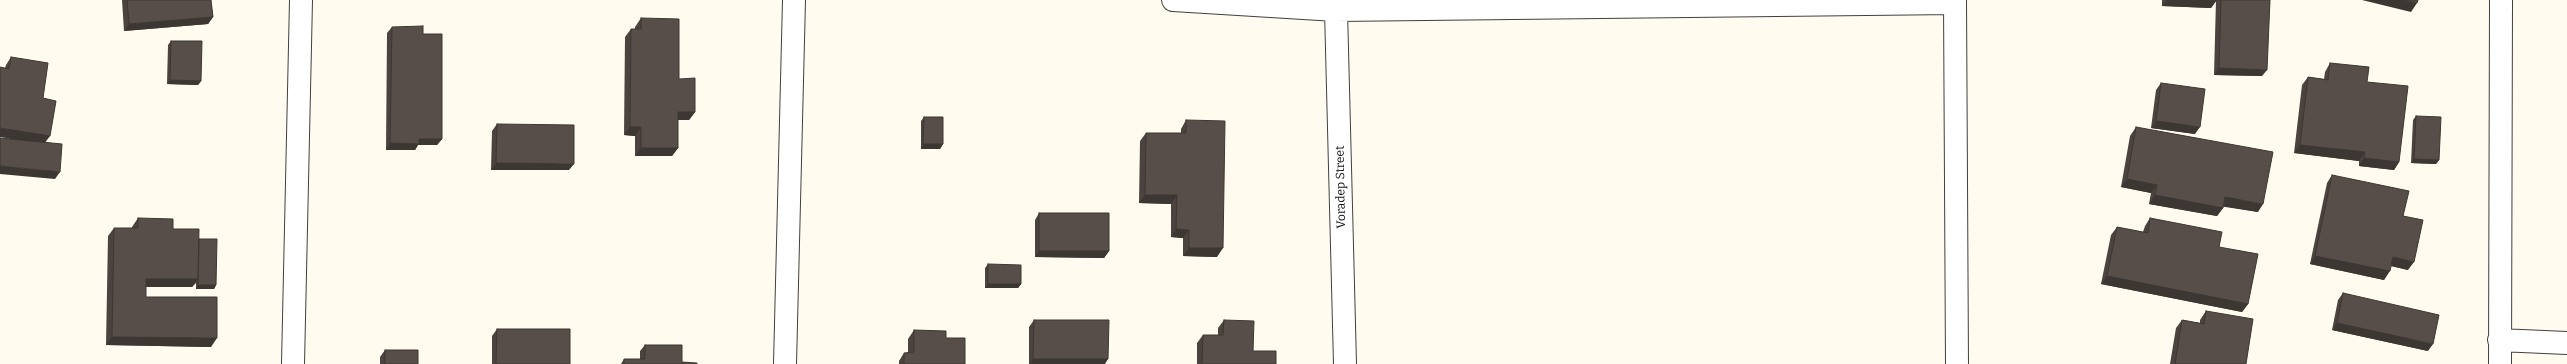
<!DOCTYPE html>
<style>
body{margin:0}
canvas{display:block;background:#fffbee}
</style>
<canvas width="2567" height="364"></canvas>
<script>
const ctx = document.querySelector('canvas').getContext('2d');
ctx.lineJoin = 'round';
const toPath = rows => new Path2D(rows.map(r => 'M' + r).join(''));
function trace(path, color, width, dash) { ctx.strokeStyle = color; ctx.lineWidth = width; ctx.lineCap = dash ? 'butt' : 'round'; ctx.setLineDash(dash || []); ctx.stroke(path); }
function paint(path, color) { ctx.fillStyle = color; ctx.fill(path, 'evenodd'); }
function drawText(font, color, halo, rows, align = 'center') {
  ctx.font = font + ' Bitter,serif'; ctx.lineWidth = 4; ctx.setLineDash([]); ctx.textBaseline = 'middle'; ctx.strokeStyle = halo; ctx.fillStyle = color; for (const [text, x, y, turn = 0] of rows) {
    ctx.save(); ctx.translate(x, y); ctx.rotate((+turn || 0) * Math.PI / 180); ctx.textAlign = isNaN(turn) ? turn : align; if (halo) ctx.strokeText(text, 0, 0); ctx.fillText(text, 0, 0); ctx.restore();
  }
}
const street = toPath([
 [1173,0,1336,10,1954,3],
 [1955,0,1957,364],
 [1336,10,1345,364],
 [2499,340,2567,343],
 [293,364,301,0],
 [785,364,794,0],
 [2500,364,2501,0]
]);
trace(street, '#404040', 24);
trace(street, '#fff', 22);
paint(toPath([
 [122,0,211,0,213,17,208,24,124,31],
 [2162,0,2216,0,2216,1,2211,8,2162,6],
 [2216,0,2270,0,2262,76,2214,75],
 [641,18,679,79,695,112,689,120,678,120,678,148,672,156,635,156,635,136,624,135,625,37,631,29,635,29,635,27],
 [392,27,423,34,442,139,437,145,418,145,415,150,386,150,387,33],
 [171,41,201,81,198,85,167,84,168,45],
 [11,57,43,98,46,142,55,179,9,139,5,68,6,65],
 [2330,63,2367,82,2399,162,2394,170,2359,166,2359,161,2294,153,2302,85,2308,77,2324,79,2325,72],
 [2161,83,2195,134,2151,128,2156,90],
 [2416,116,2439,160,2436,164,2411,163,2413,120],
 [924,117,943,144,940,149,921,149,921,121],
 [1186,120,1217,257,1183,256,1183,238,1171,237,1171,204,1139,203,1140,141,1146,133,1181,133,1181,129],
 [497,124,569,170,491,170,492,131],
 [2136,127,2258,212,2223,206,2223,208,2217,216,2149,204,2151,193,2121,187,2130,136],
 [2332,175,2403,216,2408,270,2391,266,2384,280,2310,264,2327,183],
 [1039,213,1109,251,1104,258,1035,257,1035,220],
 [138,218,173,229,199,239,216,285,214,289,196,289,196,283,192,287,146,287,146,297,211,347,106,345,108,236,114,228,132,228,132,227],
 [2150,218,2219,247,2248,304,2242,312,2101,284,2111,235,2117,227,2143,232,2145,226],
 [988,264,1021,284,1018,288,985,288,985,268],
 [2343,293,2428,351,2332,330,2338,300],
 [2206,311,2246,364,2170,364,2176,328,2182,320,2200,323,2200,320],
 [1034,320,1105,364,1029,364,1029,327],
 [1224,320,1253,351,1276,364,1197,364,1197,343,1203,335,1218,335,1218,328],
 [497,329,570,364,492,364,492,336],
 [914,330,946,338,965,364,899,364,899,361,904,353,908,353,908,339],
 [645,345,682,362,697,364,621,364,624,359,640,359,640,351],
 [385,350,418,364,380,364,380,357]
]), '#4b433f');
paint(toPath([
 [2167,0,2182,0,2216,1,2211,8,2162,6],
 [2362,0,2403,0,2417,3,2411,12],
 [213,17,208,24,124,31,129,24],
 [2219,68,2267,70,2262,76,2214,75],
 [170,80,201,81,198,85,167,84],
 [678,112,695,112,689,120,673,120],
 [2156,121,2200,127,2195,134,2151,128],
 [630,127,641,127,635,136,624,135],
 [0,128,50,136,44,144,0,137],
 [419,139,442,139,437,145,418,145,415,150,386,150,390,143],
 [923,144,943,144,940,149,921,149],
 [2300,145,2365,152,2359,161,2294,153],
 [641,148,678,148,672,156,635,156],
 [2364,158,2399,162,2394,170,2359,166],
 [2414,159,2439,160,2436,164,2411,163],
 [496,163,574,164,569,170,491,170],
 [0,166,60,172,55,179,0,174],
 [2127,179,2157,185,2151,193,2121,187],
 [1145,195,1177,195,1171,204,1139,203],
 [2155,195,2223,208,2217,216,2149,204],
 [2225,197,2263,204,2258,212,2219,206],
 [1176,229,1189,230,1183,238,1171,237],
 [1189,248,1223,248,1217,257,1183,256],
 [1039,251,1109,251,1104,258,1035,257],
 [2315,256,2390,271,2384,280,2310,264],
 [2393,257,2414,262,2408,270,2387,265],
 [2107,276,2248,304,2242,312,2101,284],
 [146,279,198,279,192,287,140,287],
 [988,284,1021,284,1018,288,985,288],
 [198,285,216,285,214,289,196,289],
 [2337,323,2433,344,2428,351,2332,330],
 [112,337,217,338,211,347,106,345],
 [1033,359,1108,359,1105,364,1030,364]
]), '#3d3733');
const building = toPath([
 [127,0,211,0,213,17,129,24,127,0],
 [2182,0,2216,0,2216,1,2182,0],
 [2221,0,2270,0,2267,70,2219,68,2221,0],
 [2403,0,2418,0,2417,3,2403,0],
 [641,18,679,19,679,79,695,78,695,112,678,112,678,148,641,148,641,127,630,127,631,29,641,29,641,18],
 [423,26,423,34,442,34,442,139,419,139,419,144,390,143,392,27,423,26],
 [171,41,202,41,201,81,170,80,171,41],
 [11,57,48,63,43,98,56,101,50,136,0,128,0,67,9,69,11,57],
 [2330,63,2369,67,2367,82,2408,86,2399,162,2364,158,2365,152,2300,145,2308,77,2328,80,2330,63],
 [2161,83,2205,89,2200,127,2156,121,2161,83],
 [2416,116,2441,117,2439,160,2414,159,2416,116],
 [924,117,943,117,943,144,923,144,924,117],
 [1186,120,1225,121,1223,248,1189,248,1189,230,1176,229,1177,195,1145,195,1146,133,1186,133,1186,120],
 [497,124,574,125,574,164,496,163,497,124],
 [2136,127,2273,152,2263,204,2225,197,2223,208,2155,195,2157,185,2127,179,2136,127],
 [0,138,62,144,60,172,0,166,0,138],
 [2332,175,2409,191,2403,216,2423,220,2414,262,2393,257,2390,271,2315,256,2332,175],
 [1039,213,1109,213,1109,251,1039,251,1039,213],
 [138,218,173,219,173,229,199,229,198,279,146,279,146,297,217,297,217,338,112,337,114,228,138,228,138,218],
 [2150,218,2222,232,2219,247,2258,254,2248,304,2107,276,2117,227,2148,233,2150,218],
 [199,239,217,239,216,285,198,285,199,239],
 [988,264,1021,265,1021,284,988,284,988,264],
 [2343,293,2439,315,2433,344,2337,323,2343,293],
 [2206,311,2253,319,2246,364,2175,364,2182,320,2204,324,2206,311],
 [1034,320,1109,320,1108,359,1033,359,1034,320],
 [1224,320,1254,321,1253,351,1276,351,1276,364,1202,364,1203,335,1223,335,1224,320],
 [497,329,570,329,570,364,496,364,497,329],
 [914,330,946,331,946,338,965,338,965,364,904,364,904,353,914,352,914,330],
 [645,345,682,345,682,362,697,363,697,364,624,364,624,359,645,359,645,345],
 [385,350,418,350,418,364,385,364,385,350]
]);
paint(building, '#574e49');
trace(building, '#3d3733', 1);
drawText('12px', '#0d0d0d', '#fff', [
 ["Voradep Street",1341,187,-91]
]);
</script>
